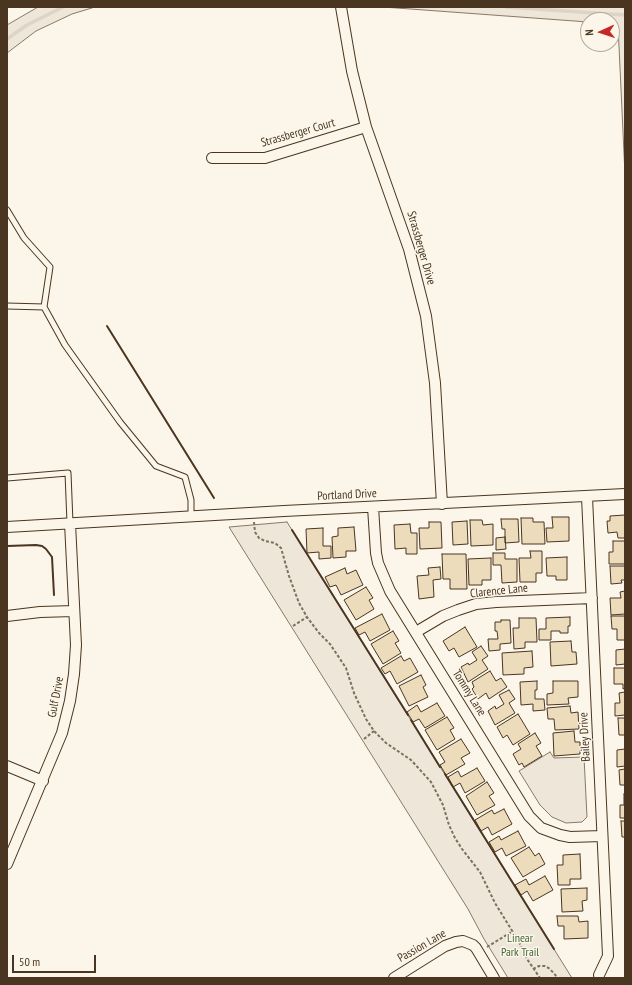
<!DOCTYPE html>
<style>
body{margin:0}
#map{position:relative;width:632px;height:985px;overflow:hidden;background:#fbf6e9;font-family:"PT Sans Narrow",sans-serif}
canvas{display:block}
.frame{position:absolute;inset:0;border:8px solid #4a3520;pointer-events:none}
.north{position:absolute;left:580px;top:12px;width:40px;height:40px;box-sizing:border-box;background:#fbf6e9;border:1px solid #b4a999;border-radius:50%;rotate:267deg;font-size:11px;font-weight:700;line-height:16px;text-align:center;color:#4a3520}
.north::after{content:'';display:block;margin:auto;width:14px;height:18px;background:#c62828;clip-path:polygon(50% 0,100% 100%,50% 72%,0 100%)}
.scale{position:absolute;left:12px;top:955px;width:84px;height:18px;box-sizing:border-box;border:2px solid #4a3520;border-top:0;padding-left:5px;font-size:12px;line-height:14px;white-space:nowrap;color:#4a3520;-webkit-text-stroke:3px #fbf6e9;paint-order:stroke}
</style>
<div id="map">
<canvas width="632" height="985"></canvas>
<div class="frame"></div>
<div class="north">N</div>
<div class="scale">50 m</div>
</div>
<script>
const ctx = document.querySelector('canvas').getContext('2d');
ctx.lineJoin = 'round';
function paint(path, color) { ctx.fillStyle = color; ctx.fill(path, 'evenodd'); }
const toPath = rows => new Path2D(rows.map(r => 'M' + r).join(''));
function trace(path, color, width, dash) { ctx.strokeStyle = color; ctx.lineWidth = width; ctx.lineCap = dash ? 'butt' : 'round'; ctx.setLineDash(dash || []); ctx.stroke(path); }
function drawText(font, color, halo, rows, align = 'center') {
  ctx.font = font + ' "PT Sans Narrow",sans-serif'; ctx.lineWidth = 3; ctx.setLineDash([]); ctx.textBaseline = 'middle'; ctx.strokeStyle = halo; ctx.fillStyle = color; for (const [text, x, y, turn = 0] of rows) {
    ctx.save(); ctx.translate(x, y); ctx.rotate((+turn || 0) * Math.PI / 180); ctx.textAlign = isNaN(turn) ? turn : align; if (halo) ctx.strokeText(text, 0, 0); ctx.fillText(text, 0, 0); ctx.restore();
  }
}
const green = toPath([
 [38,7,95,7,72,14,36,31,7,53,7,25,38,7],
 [383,7,625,7,625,175,618,25,612,24,612,20,588,20,588,22,383,7],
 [287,522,572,978,508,978,484,939,468,909,229,527,287,522],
 [550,752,554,758,584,757,587,817,582,822,566,823,552,817,540,805,519,771,550,752]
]);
paint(green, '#ede6d9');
trace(green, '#887966', 1);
trace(toPath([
 [506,7,625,15],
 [7,39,27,25,63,7]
]), '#dcd4c6', 3.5);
const building = toPath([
 [625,515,625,538,618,538,617,532,608,533,607,521,610,521,610,516,625,515],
 [552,517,569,517,569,541,547,542,546,528,553,528,552,517],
 [521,518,533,518,533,522,544,522,545,544,522,544,521,518],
 [501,519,518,519,519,542,505,543,505,529,502,529,501,519],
 [470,520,482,520,483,525,493,524,493,545,471,546,470,520],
 [467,521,468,544,453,545,452,522,467,521],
 [429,522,441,522,442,548,420,549,419,528,429,528,429,522],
 [410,524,411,533,417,533,417,554,406,554,406,548,395,549,394,525,410,524],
 [354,527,356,551,346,551,346,557,333,558,332,537,338,536,338,528,354,527],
 [323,528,323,546,331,546,331,558,319,559,319,552,307,553,306,529,323,528],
 [505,537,506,549,496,550,496,538,505,537],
 [613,541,625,541,625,564,609,564,609,552,613,552,613,541],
 [530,551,542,551,542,573,536,573,536,582,520,582,519,558,531,558,530,551],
 [493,553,505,553,505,559,517,559,517,582,502,583,501,565,493,565,493,553],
 [442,554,466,554,467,589,450,589,450,579,443,579,442,554],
 [567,557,567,580,556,580,556,576,547,576,546,558,567,557],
 [491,558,491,580,482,580,482,585,469,585,468,559,491,558],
 [610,566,625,566,625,580,621,580,622,583,611,584,610,566],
 [440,567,441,579,433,580,434,597,419,599,417,576,429,575,428,568,440,567],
 [345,568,347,574,356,570,363,585,341,595,336,585,330,587,325,577,345,568],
 [366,587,373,598,369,600,374,609,356,620,344,600,366,587],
 [625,591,625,614,611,615,610,598,621,598,620,592,625,591],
 [382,614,390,630,370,641,365,632,359,635,355,628,382,614],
 [611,616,625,616,625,640,617,640,617,629,612,629,611,616],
 [570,617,570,626,568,626,568,633,560,633,560,631,551,631,551,640,539,640,539,629,546,629,546,618,570,617],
 [519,618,536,618,537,642,525,642,525,648,514,649,513,628,519,628,519,618],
 [501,620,510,620,511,643,500,644,500,650,489,651,488,639,498,639,497,631,495,631,495,622,501,622,501,620],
 [465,627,477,647,459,657,454,648,449,651,443,641,465,627],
 [393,631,399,641,395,643,401,653,383,664,371,644,393,631],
 [571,641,572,652,576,652,577,664,551,666,550,642,571,641],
 [481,646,488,656,482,660,488,669,468,682,461,667,468,663,469,665,477,660,472,652,481,646],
 [625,649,625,664,616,665,616,650,625,649],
 [532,651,533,667,524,668,524,674,503,675,502,653,532,651],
 [401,656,404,661,410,658,418,672,397,684,390,671,385,674,381,668,401,656],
 [614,668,625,668,625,688,623,689,623,684,614,684,614,668],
 [490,671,496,681,501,678,507,687,489,699,486,693,478,699,472,689,474,687,472,682,490,671],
 [421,675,426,685,423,687,428,697,409,706,399,686,421,675],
 [537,681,537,690,535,690,535,699,544,699,545,710,533,711,533,704,521,705,520,682,537,681],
 [553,681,578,681,578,697,568,698,569,704,547,705,547,694,553,693,553,681],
 [509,690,515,699,509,703,515,713,495,725,488,711,495,706,496,709,504,704,499,695,509,690],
 [625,692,625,715,615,716,615,703,620,703,619,693,625,692],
 [437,703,445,716,425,728,419,719,413,722,407,712,417,705,421,712,437,703],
 [570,706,571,713,578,712,579,729,555,730,554,719,548,719,547,708,570,706],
 [518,714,530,734,513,745,507,735,503,738,497,727,518,714],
 [447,717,454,728,450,730,455,739,437,750,425,730,447,717],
 [618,718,625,718,625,735,619,735,618,718],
 [574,731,575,742,580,742,580,754,554,756,553,733,574,731],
 [535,733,541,743,536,746,542,756,524,767,522,763,519,765,513,754,521,749,518,744,535,733],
 [461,739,470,753,461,758,465,764,446,775,440,765,445,762,439,752,461,739],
 [625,749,625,766,617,767,617,750,625,749],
 [477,768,485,781,465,793,460,783,453,787,448,777,458,771,461,777,477,768],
 [625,769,625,785,620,785,619,770,625,769],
 [487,782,494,793,489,796,495,805,477,815,466,796,487,782],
 [624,794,625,794,625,818,620,818,620,805,624,805,624,794],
 [504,809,512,824,492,835,488,827,481,831,475,820,492,810,494,814,504,809],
 [621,821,625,821,625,837,622,837,621,821],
 [518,831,526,846,506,856,502,848,495,852,489,842,499,836,501,840,518,831],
 [529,847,535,856,539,853,545,864,523,877,511,858,529,847],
 [580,854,581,879,570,879,570,885,558,885,557,865,563,865,563,855,580,854],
 [545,876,553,890,533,901,527,891,521,895,515,885,526,879,529,885,545,876],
 [587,888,587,900,582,901,583,911,562,912,561,889,587,888],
 [557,916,578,916,579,922,588,921,588,938,564,939,564,926,558,926,557,916]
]);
paint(building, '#ecdcbc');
trace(building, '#4a3520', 1);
const service = toPath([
 [7,210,24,238,50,267,44,307],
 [7,306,44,307,65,345,120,422,156,466,185,477,191,500,191,516],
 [7,478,68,473,70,523]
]);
const minor = toPath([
 [341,7,352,71,366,127,409,249,426,316,435,383,442,504],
 [212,158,265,158,366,127],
 [587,497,608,956,599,975],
 [373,507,376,553,378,563,390,591,529,816,541,828,560,835,570,837,602,836],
 [7,527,284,511,625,494],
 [7,616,40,612,74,611],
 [416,632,443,616,458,610,476,604,496,602,592,598],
 [7,766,43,781],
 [7,864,62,733,70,701,74,674,76,645,70,523],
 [394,978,445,946,456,942,463,941,473,945,476,948,494,978]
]);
trace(service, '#4a3520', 7);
trace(minor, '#4a3520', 12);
trace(toPath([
 [254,522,255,532,259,538,265,541,275,543,281,548,289,576,299,603,307,617,319,633,330,644,346,668,354,693,366,719,374,731,386,743,411,760,431,782,443,805,449,825,455,838,462,849,480,872,495,903,519,942,527,959,540,978],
 [293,626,307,617],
 [364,739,374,731],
 [487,947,513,931],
 [533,969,539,966,545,966,550,969,558,978]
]), '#7f6f5c', 2, [3, 2]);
trace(service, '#fbf6e9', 5);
trace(minor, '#fbf6e9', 10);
trace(toPath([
 [107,326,214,498],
 [292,530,408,715],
 [7,546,36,545,42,546,46,549,52,557,54,595],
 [411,720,440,767],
 [445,774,554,949]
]), '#4a3520', 2);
drawText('12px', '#4a3520', '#fbf6e9', [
 ["Strassberger Court",298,133,-16],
 ["Strassberger Drive",421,248,74],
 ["Portland Drive",347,495,-3],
 ["Clarence Lane",499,591,-6],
 ["Tommy Lane",469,693,58],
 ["Gulf Drive",56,697,-79],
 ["Bailey Drive",585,737,-93],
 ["Passion Lane",422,946,-30]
]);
drawText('12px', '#436837', '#fbf6e9', [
 ["Linear",520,939],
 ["Park Trail",520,953]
]);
</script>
